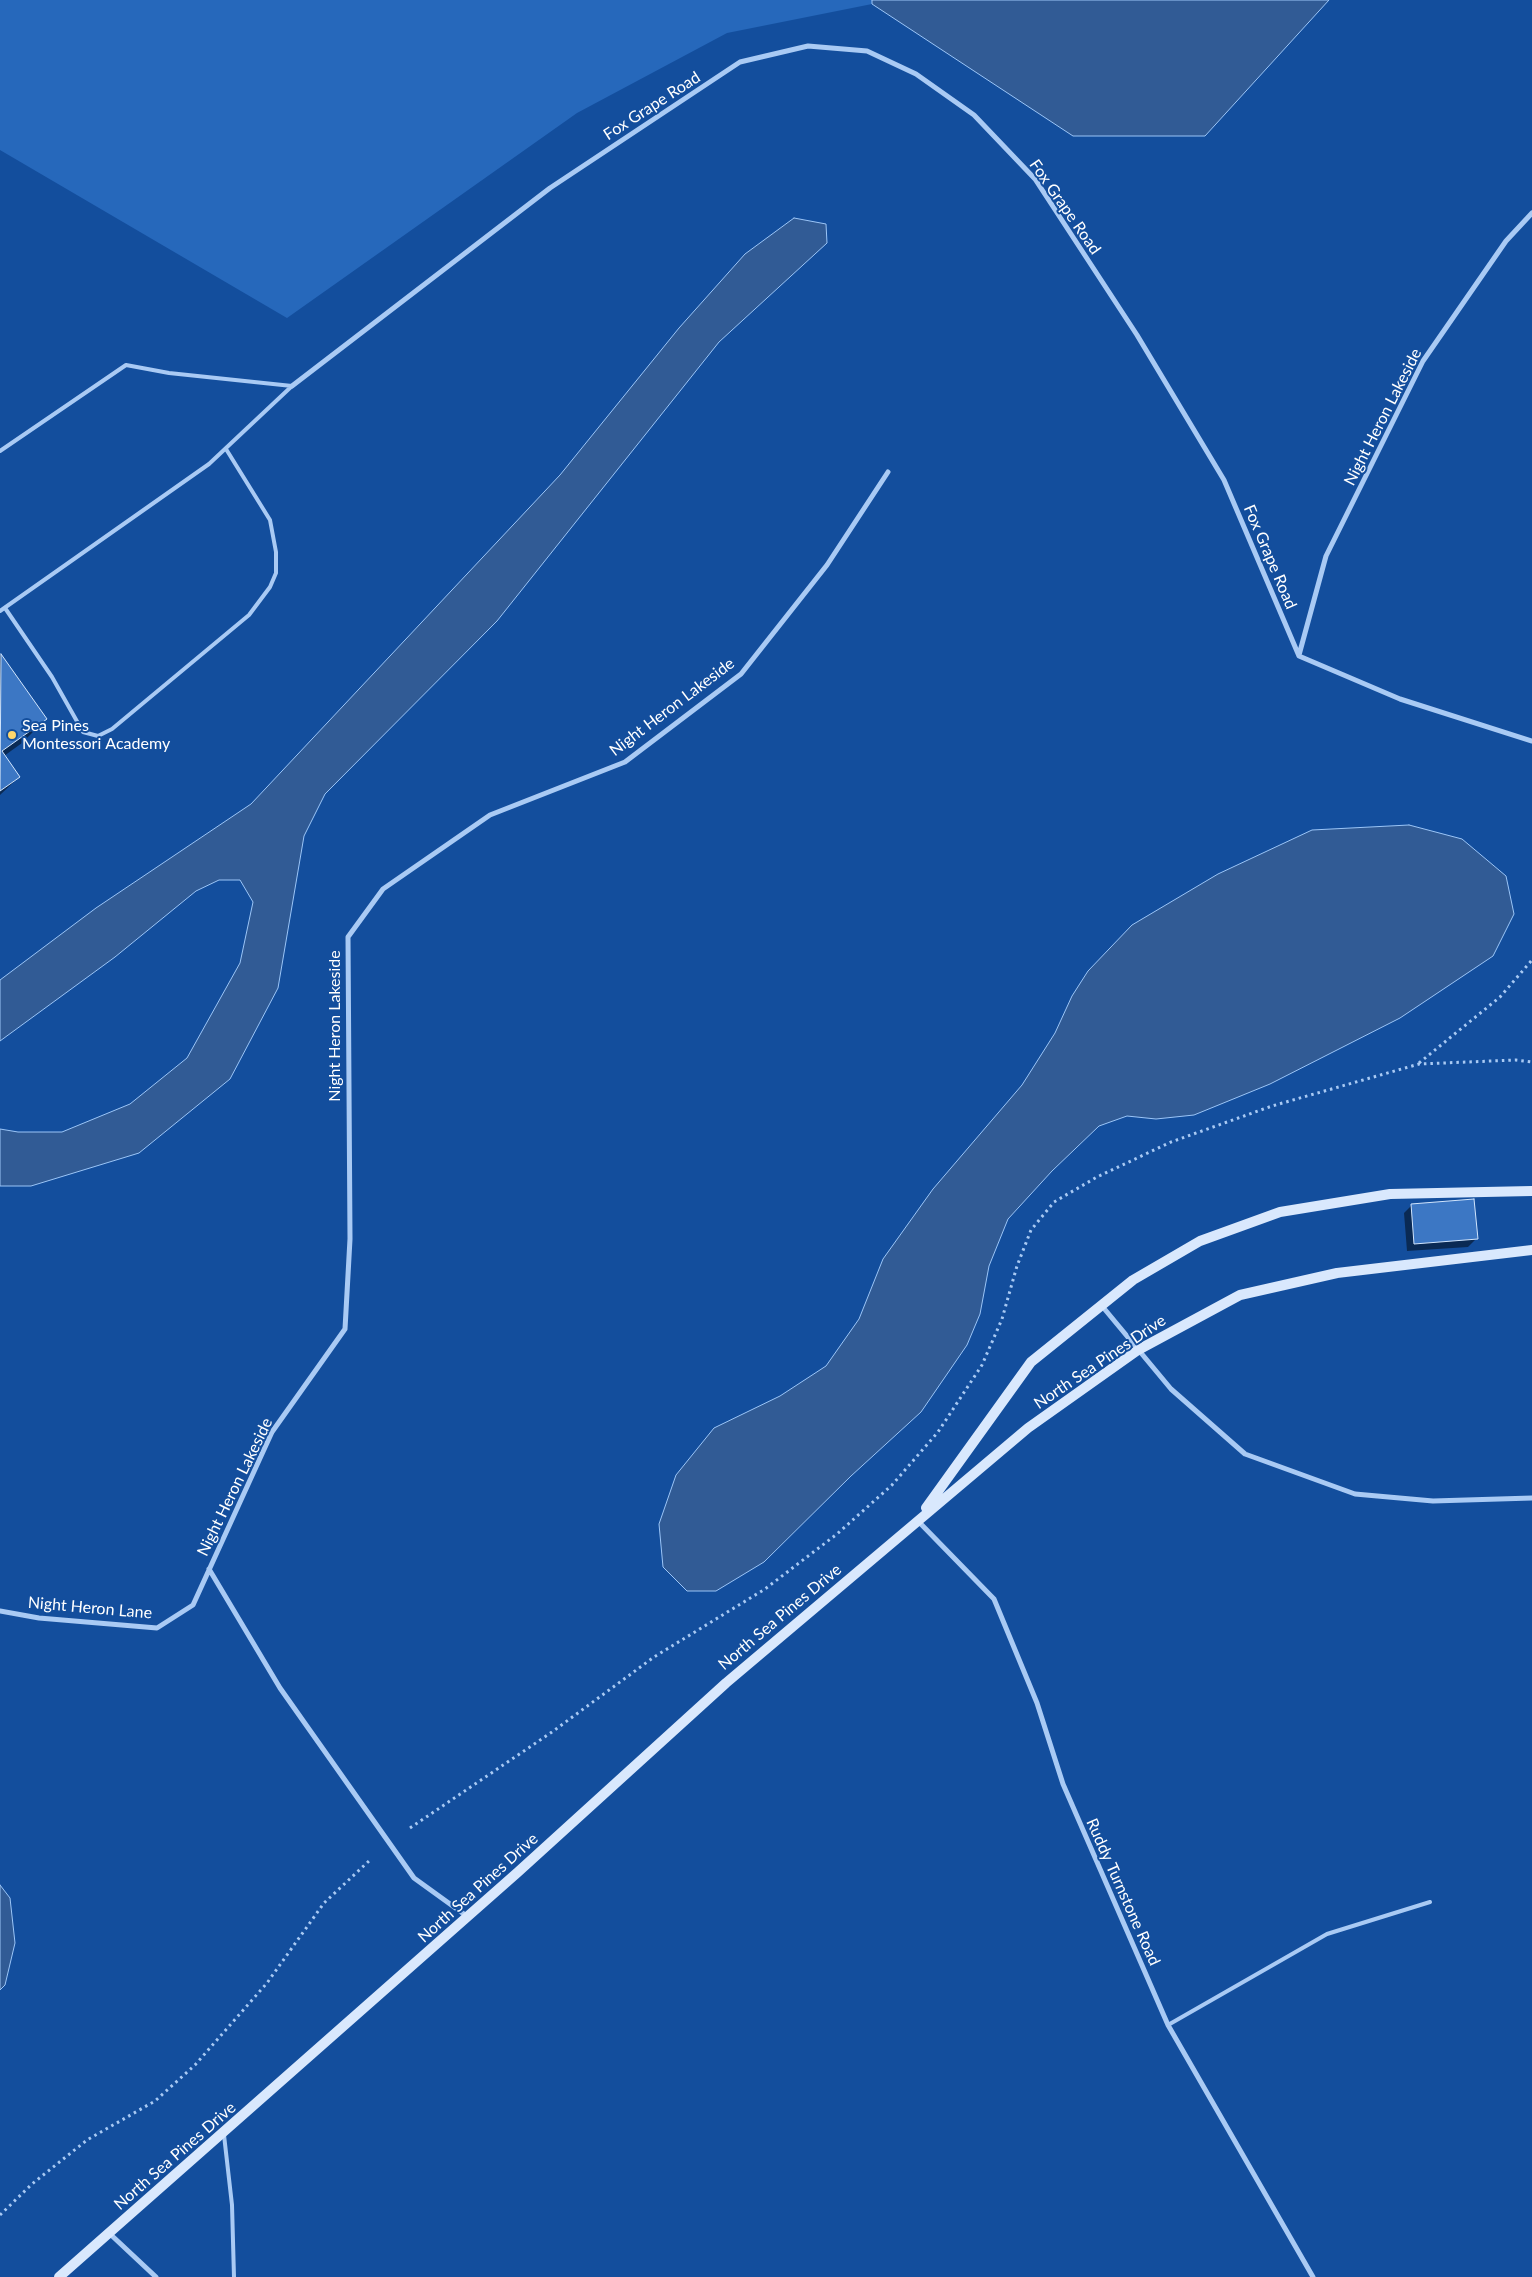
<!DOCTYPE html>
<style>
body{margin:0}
canvas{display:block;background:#134e9d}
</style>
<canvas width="1532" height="2277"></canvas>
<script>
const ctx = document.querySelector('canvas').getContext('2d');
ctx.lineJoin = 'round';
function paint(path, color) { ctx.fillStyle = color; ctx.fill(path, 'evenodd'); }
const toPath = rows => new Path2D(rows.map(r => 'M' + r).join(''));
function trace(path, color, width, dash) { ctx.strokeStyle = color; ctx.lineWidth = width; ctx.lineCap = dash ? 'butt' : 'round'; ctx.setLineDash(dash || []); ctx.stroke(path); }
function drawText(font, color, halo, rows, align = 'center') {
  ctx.font = font + ' Lato,sans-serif'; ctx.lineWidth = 4; ctx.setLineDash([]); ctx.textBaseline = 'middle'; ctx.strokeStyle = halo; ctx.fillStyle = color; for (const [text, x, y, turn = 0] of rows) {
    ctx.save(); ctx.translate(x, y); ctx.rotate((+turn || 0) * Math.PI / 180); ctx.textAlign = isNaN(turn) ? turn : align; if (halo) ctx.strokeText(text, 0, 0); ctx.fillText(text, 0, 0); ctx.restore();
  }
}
paint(toPath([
 [0,0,872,0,872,4,727,33,577,113,287,318,0,150]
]), '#2668bb');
const water = toPath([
 [872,0,1329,0,1205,136,1073,136,872,4,872,0],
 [794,218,826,224,827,243,719,342,497,621,325,794,304,836,278,988,230,1079,139,1153,31,1186,0,1186,0,1129,18,1132,62,1132,130,1104,187,1058,240,963,253,902,240,880,219,880,196,891,115,957,0,1041,0,980,96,908,251,804,560,475,679,328,745,254,794,218],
 [1409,825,1462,839,1506,876,1514,914,1493,956,1400,1018,1270,1084,1194,1115,1156,1119,1127,1116,1099,1126,1052,1171,1008,1219,989,1266,980,1314,967,1345,921,1412,851,1476,764,1562,716,1591,687,1591,663,1567,659,1524,676,1475,714,1428,780,1396,826,1366,859,1319,883,1259,933,1189,1022,1085,1055,1033,1072,996,1088,971,1132,925,1218,874,1312,830,1409,825],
 [0,1885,10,1898,15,1943,5,1985,0,1990,0,1885]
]);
paint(water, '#315b95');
trace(water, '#9bc5f7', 1);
paint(toPath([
 [0,655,46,719,22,743,4,756,19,777,0,795],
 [1412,1205,1476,1239,1468,1247,1407,1251,1404,1213]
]), '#0007');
const building = toPath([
 [1,654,47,719,2,751,20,777,0,791,1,654],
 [1474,1199,1478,1239,1414,1244,1411,1204,1474,1199]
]);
paint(building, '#3c77c4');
trace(building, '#d1e5fd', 1);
trace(toPath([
 [1419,1063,1500,997,1532,960],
 [410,1828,552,1732,654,1657,765,1589,837,1534,892,1485,938,1432,982,1365,1002,1319,1017,1266,1031,1230,1054,1202,1097,1177,1171,1142,1272,1106,1419,1064,1516,1060,1532,1062],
 [0,2215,32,2184,87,2140,155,2101,195,2065,267,1983,324,1903,370,1860]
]), '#a9caf4', 3, [2.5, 4]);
trace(toPath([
 [0,451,126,365,169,373,292,386],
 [5,608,52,677,83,732,98,736,112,729,249,615,270,587,276,573,276,552,270,520,226,449],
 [0,611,209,464,292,386],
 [1168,2025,1327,1934,1430,1902],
 [224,2135,232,2205,234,2277]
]), '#a9caf4', 4);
trace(toPath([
 [292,386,550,188,740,62,808,46,867,51,916,74,974,115,1035,179,1137,335,1224,480,1299,656,1400,699,1532,741],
 [1299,655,1326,556,1423,361,1506,241,1532,213],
 [1102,1306,1171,1389,1245,1454,1355,1494,1433,1501,1532,1498],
 [917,1520,994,1599,1037,1703,1063,1784,1168,2025,1313,2277],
 [209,1569,280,1688,414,1878,468,1917],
 [0,1611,39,1618,157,1628,193,1605,272,1432,345,1329,350,1239,348,937,383,889,490,815,625,762,741,674,827,565,888,472],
 [109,2233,156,2277]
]), '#a9caf4', 5);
trace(toPath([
 [926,1508,1031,1362,1133,1280,1200,1241,1280,1212,1390,1194,1532,1191],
 [59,2277,518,1872,726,1683,1028,1428,1138,1350,1240,1295,1337,1273,1532,1250]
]), '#d9e8fd', 10);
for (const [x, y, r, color] of [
 [12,735,5,"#ffd66c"]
]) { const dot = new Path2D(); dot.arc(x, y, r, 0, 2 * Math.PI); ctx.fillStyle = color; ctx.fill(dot); trace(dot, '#134e9d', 2); }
drawText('16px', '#fff', '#134e9d', [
 ["Fox Grape Road",652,106,-33],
 ["Fox Grape Road",1065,207,55],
 ["Night Heron Lakeside",1383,417,-63],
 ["Fox Grape Road",1270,557,67],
 ["Night Heron Lakeside",672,707,-37],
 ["Night Heron Lakeside",335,1026,-90],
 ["North Sea Pines Drive",1100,1362,-34],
 ["Night Heron Lakeside",235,1487,-64],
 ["Night Heron Lane",90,1608,5],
 ["North Sea Pines Drive",780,1617,-40],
 ["North Sea Pines Drive",478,1888,-42],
 ["Ruddy Turnstone Road",1123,1892,66],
 ["North Sea Pines Drive",175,2156,-41]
]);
drawText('16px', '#fff', '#134e9d', [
 ["Sea Pines",22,726],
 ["Montessori Academy",22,744]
], 'left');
</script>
